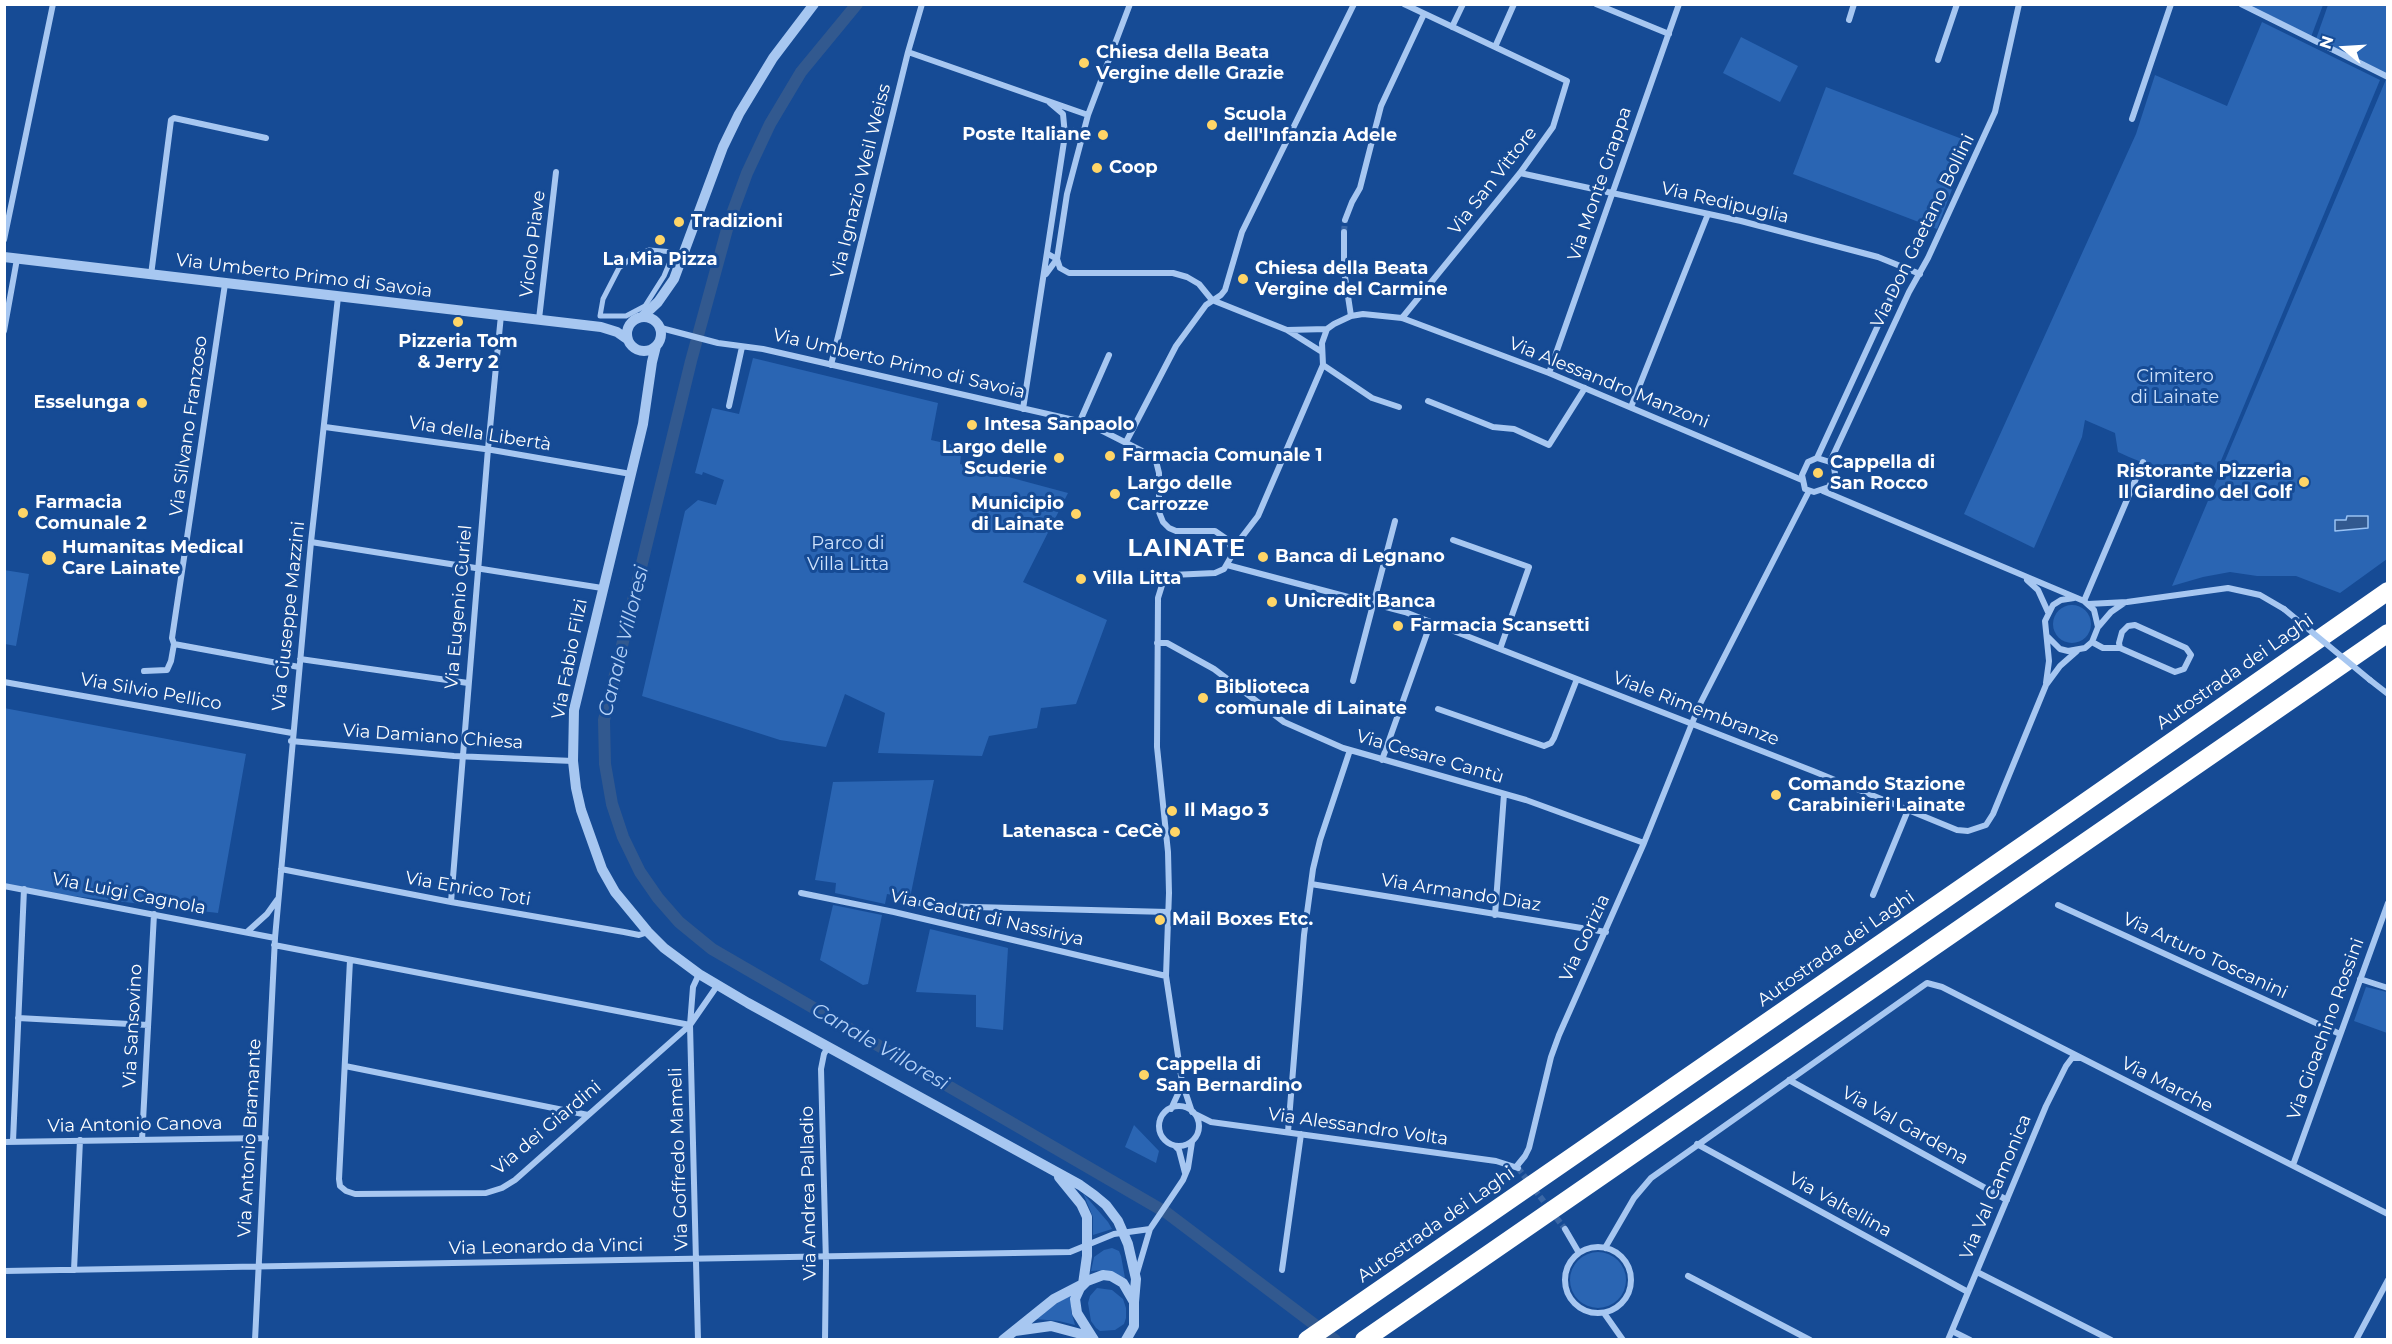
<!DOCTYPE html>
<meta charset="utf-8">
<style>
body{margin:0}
#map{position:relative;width:2392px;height:1344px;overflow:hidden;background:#164b95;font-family:Montserrat,sans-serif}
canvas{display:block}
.frame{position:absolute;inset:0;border:6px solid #fff;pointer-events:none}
.north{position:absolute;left:2314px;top:18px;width:60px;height:60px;-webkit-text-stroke:4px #164b95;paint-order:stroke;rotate:288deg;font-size:16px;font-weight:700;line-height:24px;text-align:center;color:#fff}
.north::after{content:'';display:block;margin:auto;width:21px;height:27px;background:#fff;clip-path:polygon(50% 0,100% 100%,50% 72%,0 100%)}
</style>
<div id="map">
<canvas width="2392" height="1344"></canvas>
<div class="frame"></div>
<div class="north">N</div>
</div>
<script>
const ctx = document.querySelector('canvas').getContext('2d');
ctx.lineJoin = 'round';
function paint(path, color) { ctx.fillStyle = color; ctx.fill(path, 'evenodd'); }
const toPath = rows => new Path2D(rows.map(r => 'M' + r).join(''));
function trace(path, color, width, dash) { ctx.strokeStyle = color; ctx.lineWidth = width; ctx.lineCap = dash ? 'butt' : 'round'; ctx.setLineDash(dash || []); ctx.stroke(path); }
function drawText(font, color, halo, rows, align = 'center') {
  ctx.font = font + ' Montserrat,sans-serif'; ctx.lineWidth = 6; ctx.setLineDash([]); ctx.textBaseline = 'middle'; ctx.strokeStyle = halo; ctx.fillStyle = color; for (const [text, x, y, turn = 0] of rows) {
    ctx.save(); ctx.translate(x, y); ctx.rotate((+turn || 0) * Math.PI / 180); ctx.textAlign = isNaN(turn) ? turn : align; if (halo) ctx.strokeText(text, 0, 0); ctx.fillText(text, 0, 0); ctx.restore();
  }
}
paint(toPath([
 [2248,5,2323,5,2311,37],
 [2328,5,2387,5,2387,73,2316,39],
 [2262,22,2380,80,2215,475,2185,464,2166,472,2129,457,2118,452,2115,433,2085,420,2082,437,2034,548,1964,514,2136,134,2155,75,2227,106],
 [1741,37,1798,66,1780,102,1723,73],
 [2387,77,2387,559,2340,593,2296,576,2257,576,2230,572,2203,577,2172,586],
 [1826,87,1970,142,1937,229,1793,174],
 [753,358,938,403,931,440,962,447,960,464,1068,493,1023,582,1107,620,1076,704,1041,708,1037,728,989,736,982,756,878,753,885,713,845,694,826,747,780,740,642,696,685,511,698,500,716,505,724,480,703,472,702,475,695,473,712,408,739,414],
 [4,570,29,574,16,646,5,644],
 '2053 624a19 19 0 1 1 38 0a19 19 0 1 1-38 0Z',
 [4,708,246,754,218,913,5,888],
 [934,780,910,898,887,894,885,904,835,893,836,883,815,880,833,782],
 [833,905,882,915,868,984,863,985,820,960],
 [930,929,1008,948,1003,1030,976,1027,976,995,916,992],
 [2366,987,2387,992,2387,1033,2354,1021],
 [1134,1125,1159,1151,1156,1163,1125,1147],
 [1083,1193,1108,1222,1112,1229,1093,1235,1093,1217],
 [1112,1248,1119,1251,1121,1256,1125,1278,1105,1270,1091,1271,1094,1257,1104,1250],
 '1570 1280a28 28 0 1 1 56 0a28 28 0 1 1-56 0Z',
 [1097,1288,1112,1290,1123,1299,1126,1308,1126,1318,1124,1324,1115,1330,1100,1331,1096,1328,1091,1321,1088,1303,1090,1296],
 [1071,1293,1071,1311,1075,1325,1059,1321,1035,1319]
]), '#2a65b3');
const water = toPath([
 [2347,516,2368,516,2368,528,2335,531,2335,520,2346,520,2347,516]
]);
paint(water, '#32598f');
trace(water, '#99c2f4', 1.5);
trace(toPath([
 [857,4,801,72,770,124,747,173,729,222,691,361,604,720,605,764,612,804,623,837,640,872,658,898,679,922,712,949,1167,1213,1335,1340]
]), '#32598f', 12);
trace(toPath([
 [1344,232,1345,220],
 [1518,1168,1565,1229]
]), '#3966a5', 6, [6, 3]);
trace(toPath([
 [649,250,674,252,664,276,645,306,626,316,600,316,603,299,619,268,634,256,649,250]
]), '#a7c7f1', 5);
trace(toPath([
 [1596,4,1669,34],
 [2241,4,2388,77],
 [1849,20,1854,4],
 [1452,27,1463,4],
 [1495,47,1514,4],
 [908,52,1088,115],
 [1938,60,1957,4],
 [2132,119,2171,4],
 [1065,130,1073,130,1082,135],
 [1520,173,1741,221,1878,257,1920,274],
 [1345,220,1352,202,1360,188,1381,106,1424,14],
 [1344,232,1344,270,1351,316],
 [4,240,53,4],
 [1048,254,1057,259,1060,268,1069,273,1173,273,1187,277,1199,284,1212,300,1287,330,1327,329],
 [1046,274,1057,259,1067,194,1088,115,1130,4],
 [151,275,171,120,174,118,266,138],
 [1402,318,1520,173,1553,127,1567,81,1404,4],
 [539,319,556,172],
 [661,328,718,343,763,349,1087,423,1146,453,1156,461,1159,473,1159,512,1163,522,1169,528,1176,531,1215,531,1228,540,1232,550,1231,557,1224,569,1215,573,1172,575,1163,582,1158,598,1157,747,1168,852,1169,893,1166,976,1182,1082,1192,1112],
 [1287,330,1322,352],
 [4,331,17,259],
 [831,365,908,52,922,4],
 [1323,365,1322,343,1327,329,1334,324,1351,316,1363,314,1402,318,1549,373,1802,480],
 [1323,365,1372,398,1399,407],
 [1549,373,1679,4],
 [1428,401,1493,427,1514,429,1549,445,1585,388],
 [729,406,742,347],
 [1631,407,1708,214],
 [1023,409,1065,135,1063,114,1050,103],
 [1080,421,1109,355],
 [325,427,492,450,631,474],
 [1126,442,1176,346,1206,305,1221,295,1225,290,1242,232,1354,4],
 [1817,458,1904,269],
 [1817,458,1830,462,1834,467,1835,474,1829,487,1814,492,1805,489,1802,475,1808,462,1817,458],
 [1830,462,1909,292,1928,258,1995,112,2019,4],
 [1823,491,2084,601,2094,610,2098,627,2092,642,2085,648,2068,651,2060,649,2048,637],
 [1453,540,1529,567,1500,649],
 [311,542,602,588],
 [1232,550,1258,516,1323,365],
 [1227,565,1405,612,1813,771,1957,830,1968,831,1986,825,1993,814,2046,685,2060,666,2077,651],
 [2027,580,2038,590,2048,612],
 [2084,601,2143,462],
 [2088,604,2127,602,2228,588,2260,595,2284,609],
 [2099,626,2111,612,2124,603],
 [2092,642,2103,648,2120,648,2175,672,2184,669,2191,655,2186,648,2135,625,2128,626,2122,632,2119,643,2120,648],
 [1157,643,1167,643,1214,669,1284,722,1343,748,1526,800,1644,843],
 [174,644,299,667],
 [300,659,468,683],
 [144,671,167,670,171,661,174,644,172,638,225,284],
 [2370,680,2388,694],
 [1353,681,1395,521],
 [4,682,292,733],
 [2046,683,2049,661,2045,621,2053,605,2061,600,2074,598],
 [1438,709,1544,746,1551,743,1554,738,1577,679],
 [291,741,454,756,573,761],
 [1382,760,1431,622],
 [281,869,451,902,624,932,639,935,648,932],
 [1311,884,1606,932],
 [4,886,275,938],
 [801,893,894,912,1166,976],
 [1873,895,1908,810],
 [451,902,488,449,501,315],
 [920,903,936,906,1168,912],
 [2058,905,2340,1034],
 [1495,915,1504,794],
 [247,932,267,914,277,900],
 [274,945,690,1025],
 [350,960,339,1179,340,1186,346,1191,355,1194,486,1193,502,1188,515,1180,690,1025,717,986],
 [2360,979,2388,988],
 [18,1018,148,1025],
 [345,1066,588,1115],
 [1789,1080,2007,1200],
 '1159 1126a20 20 0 1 1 40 0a20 20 0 1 1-40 0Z',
 [1171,1109,1182,1085],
 [1195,1114,1211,1122,1496,1161,1518,1168],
 [1288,1132,1304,935,1313,869,1320,840,1350,750],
 [142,1140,154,914],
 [13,1141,24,889],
 [4,1142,266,1138],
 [1697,1144,1968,1292],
 [1175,1146,1179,1150,1185,1173],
 [2293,1165,2388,903],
 [1516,1167,1525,1156,1529,1148,1551,1057,1559,1035,1644,843,1699,706,1809,491],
 [1565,1229,1579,1253],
 '1565 1280a33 33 0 1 1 66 0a33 33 0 1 1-66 0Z',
 [1605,1248,1634,1198,1651,1178,1927,983,1942,987,2388,1214],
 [74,1270,80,1140],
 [1282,1270,1301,1134],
 [4,1271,1070,1252,1114,1234,1150,1229],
 [1977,1272,2111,1340],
 [1137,1273,1150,1229,1183,1180,1188,1168,1192,1142],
 [1688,1276,1810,1340],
 [1604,1313,1623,1340],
 [1952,1331,1970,1340],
 [255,1340,275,938,311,542,338,297],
 [698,1340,690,1025,693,987,699,974],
 [825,1340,826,1263,821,1069,824,1054,828,1047],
 [1948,1340,2046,1106,2066,1066,2072,1058,2079,1058],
 [2356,1340,2388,1280]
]), '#a7c7f1', 6);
trace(toPath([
 [4,257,601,327,617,332,627,339],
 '627 334a17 17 0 1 1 34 0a17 17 0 1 1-34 0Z',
 [642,317,658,302,674,279,723,147,739,114,773,58,814,4],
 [656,346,652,362,643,424,574,710,573,761,576,788,581,810,602,869,615,892,648,932,664,948,699,974,748,1003,1080,1185,1094,1195,1106,1205,1118,1221,1128,1244,1136,1279,1134,1302],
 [1059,1177,1081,1204,1087,1217,1087,1256,1083,1284],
 [1015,1331,1051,1326,1092,1337],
 [1003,1340,1054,1299,1083,1284],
 [1094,1340,1077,1313,1075,1299,1080,1288,1087,1281,1103,1275,1111,1276,1123,1283,1134,1302,1134,1326,1126,1340]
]), '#a7c7f1', 10);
trace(toPath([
 [1307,1340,2048,828,2388,591],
 [1364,1340,2388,633]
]), '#fff', 18);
trace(toPath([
 [2284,609,2370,680]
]), '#a7c7f1', 6);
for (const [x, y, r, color] of [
 [1084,63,6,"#ffd567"],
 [1212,125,6,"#ffd567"],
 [1103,135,6,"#ffd567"],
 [1097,168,6,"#ffd567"],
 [679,222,6,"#ffd567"],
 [660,240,6,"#ffd567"],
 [1243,279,6,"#ffd567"],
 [458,322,6,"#ffd567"],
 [142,403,6,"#ffd567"],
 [972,425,6,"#ffd567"],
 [1110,456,6,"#ffd567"],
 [1059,458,6,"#ffd567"],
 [1818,473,6,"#ffd567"],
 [2304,482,6,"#ffd567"],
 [1115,494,6,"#ffd567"],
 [23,513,6,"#ffd567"],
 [1076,514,6,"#ffd567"],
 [1263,557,6,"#ffd567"],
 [49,558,8,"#ffd567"],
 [1081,579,6,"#ffd567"],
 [1272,602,6,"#ffd567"],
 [1398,626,6,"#ffd567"],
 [1203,698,6,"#ffd567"],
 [1776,795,6,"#ffd567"],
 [1172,811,6,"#ffd567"],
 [1175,832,6,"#ffd567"],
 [1160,920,6,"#ffd567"],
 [1144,1075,6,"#ffd567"]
]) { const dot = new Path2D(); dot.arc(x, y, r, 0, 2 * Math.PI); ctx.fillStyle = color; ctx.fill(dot); trace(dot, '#164b95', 2); }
drawText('bold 18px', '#fff', '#164b95', [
 ["Chiesa della Beata",1096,53],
 ["Vergine delle Grazie",1096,74],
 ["Scuola",1224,115],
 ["dell'Infanzia Adele",1224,136],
 ["Poste Italiane",1091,135,"right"],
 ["Coop",1109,168],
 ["Tradizioni",691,222],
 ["La Mia Pizza",660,260,"center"],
 ["Chiesa della Beata",1255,269],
 ["Vergine del Carmine",1255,290],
 ["Pizzeria Tom",458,342,"center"],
 ["& Jerry 2",458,363,"center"],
 ["Esselunga",130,403,"right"],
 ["Intesa Sanpaolo",984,425],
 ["Largo delle",1047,448,"right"],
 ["Scuderie",1047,469,"right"],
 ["Farmacia Comunale 1",1122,456],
 ["Cappella di",1830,463],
 ["San Rocco",1830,484],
 ["Ristorante Pizzeria",2292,472,"right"],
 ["Il Giardino del Golf",2292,493,"right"],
 ["Largo delle",1127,484],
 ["Carrozze",1127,505],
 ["Farmacia",35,503],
 ["Comunale 2",35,524],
 ["Municipio",1064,504,"right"],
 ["di Lainate",1064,525,"right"],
 ["Humanitas Medical",62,548],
 ["Care Lainate",62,569],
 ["Banca di Legnano",1275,557],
 ["Villa Litta",1093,579],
 ["Unicredit Banca",1284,602],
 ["Farmacia Scansetti",1410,626],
 ["Biblioteca",1215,688],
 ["comunale di Lainate",1215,709],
 ["Comando Stazione",1788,785],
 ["Carabinieri Lainate",1788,806],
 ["Il Mago 3",1184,811],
 ["Latenasca - CeCè",1163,832,"right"],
 ["Mail Boxes Etc.",1172,920],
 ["Cappella di",1156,1065],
 ["San Bernardino",1156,1086]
], 'left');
drawText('18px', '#fff', '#164b95', [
 ["Via Ignazio Weil Weiss",861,181,-76],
 ["Via San Vittore",1493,181,-52],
 ["Via Monte Grappa",1600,184,-71],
 ["Via Redipuglia",1725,203,13],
 ["Via Don Gaetano Bollini",1923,231,-64],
 ["Vicolo Piave",533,244,-83],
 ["Via Umberto Primo di Savoia",304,276,7],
 ["Via Umberto Primo di Savoia",899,364,13],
 ["Via Alessandro Manzoni",1609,383,22],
 ["Via Silvano Franzoso",189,426,-82],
 ["Via della Libertà",480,434,9],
 ["Via Eugenio Curiel",459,607,-85],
 ["Via Giuseppe Mazzini",289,616,-84],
 ["Via Fabio Filzi",570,659,-79],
 ["Autostrada dei Laghi",2235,672,-35],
 ["Via Silvio Pellico",151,692,10],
 ["Viale Rimembranze",1696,709,21],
 ["Via Damiano Chiesa",433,737,4],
 ["Via Cesare Cantù",1430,757,16],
 ["Via Enrico Toti",468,889,10],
 ["Via Armando Diaz",1461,893,9],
 ["Via Luigi Cagnola",129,894,11],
 ["Via Caduti di Nassiriya",987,918,13],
 ["Via Gorizia",1585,938,-65],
 ["Autostrada dei Laghi",1836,949,-35],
 ["Via Arturo Toscanini",2205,956,25],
 ["Via Sansovino",133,1026,-87],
 ["Via Gioachino Rossini",2326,1029,-70],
 ["Via Marche",2167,1085,27],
 ["Via Antonio Canova",135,1125,-1],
 ["Via Val Gardena",1905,1126,29],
 ["Via Alessandro Volta",1358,1127,8],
 ["Via dei Giardini",547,1128,-40],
 ["Via Antonio Bramante",250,1138,-87],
 ["Via Goffredo Mameli",679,1159,-92],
 ["Via Val Camonica",1996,1187,-67],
 ["Via Andrea Palladio",809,1193,-91],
 ["Via Valtellina",1840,1205,29],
 ["Autostrada dei Laghi",1436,1225,-35],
 ["Via Leonardo da Vinci",546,1247,-1]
]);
drawText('18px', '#cee2fc', '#164b95', [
 ["Cimitero",2175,377],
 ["di Lainate",2175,398],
 ["Parco di",848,544],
 ["Villa Litta",848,565]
]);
drawText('italic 20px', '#b3d1f8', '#164b95', [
 ["Canale Villoresi",624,641,-76],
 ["Canale Villoresi",880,1047,30]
]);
ctx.letterSpacing = '1.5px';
drawText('bold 24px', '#fff', '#164b95', [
 ["LAINATE",1187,549]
]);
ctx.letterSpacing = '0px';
</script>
